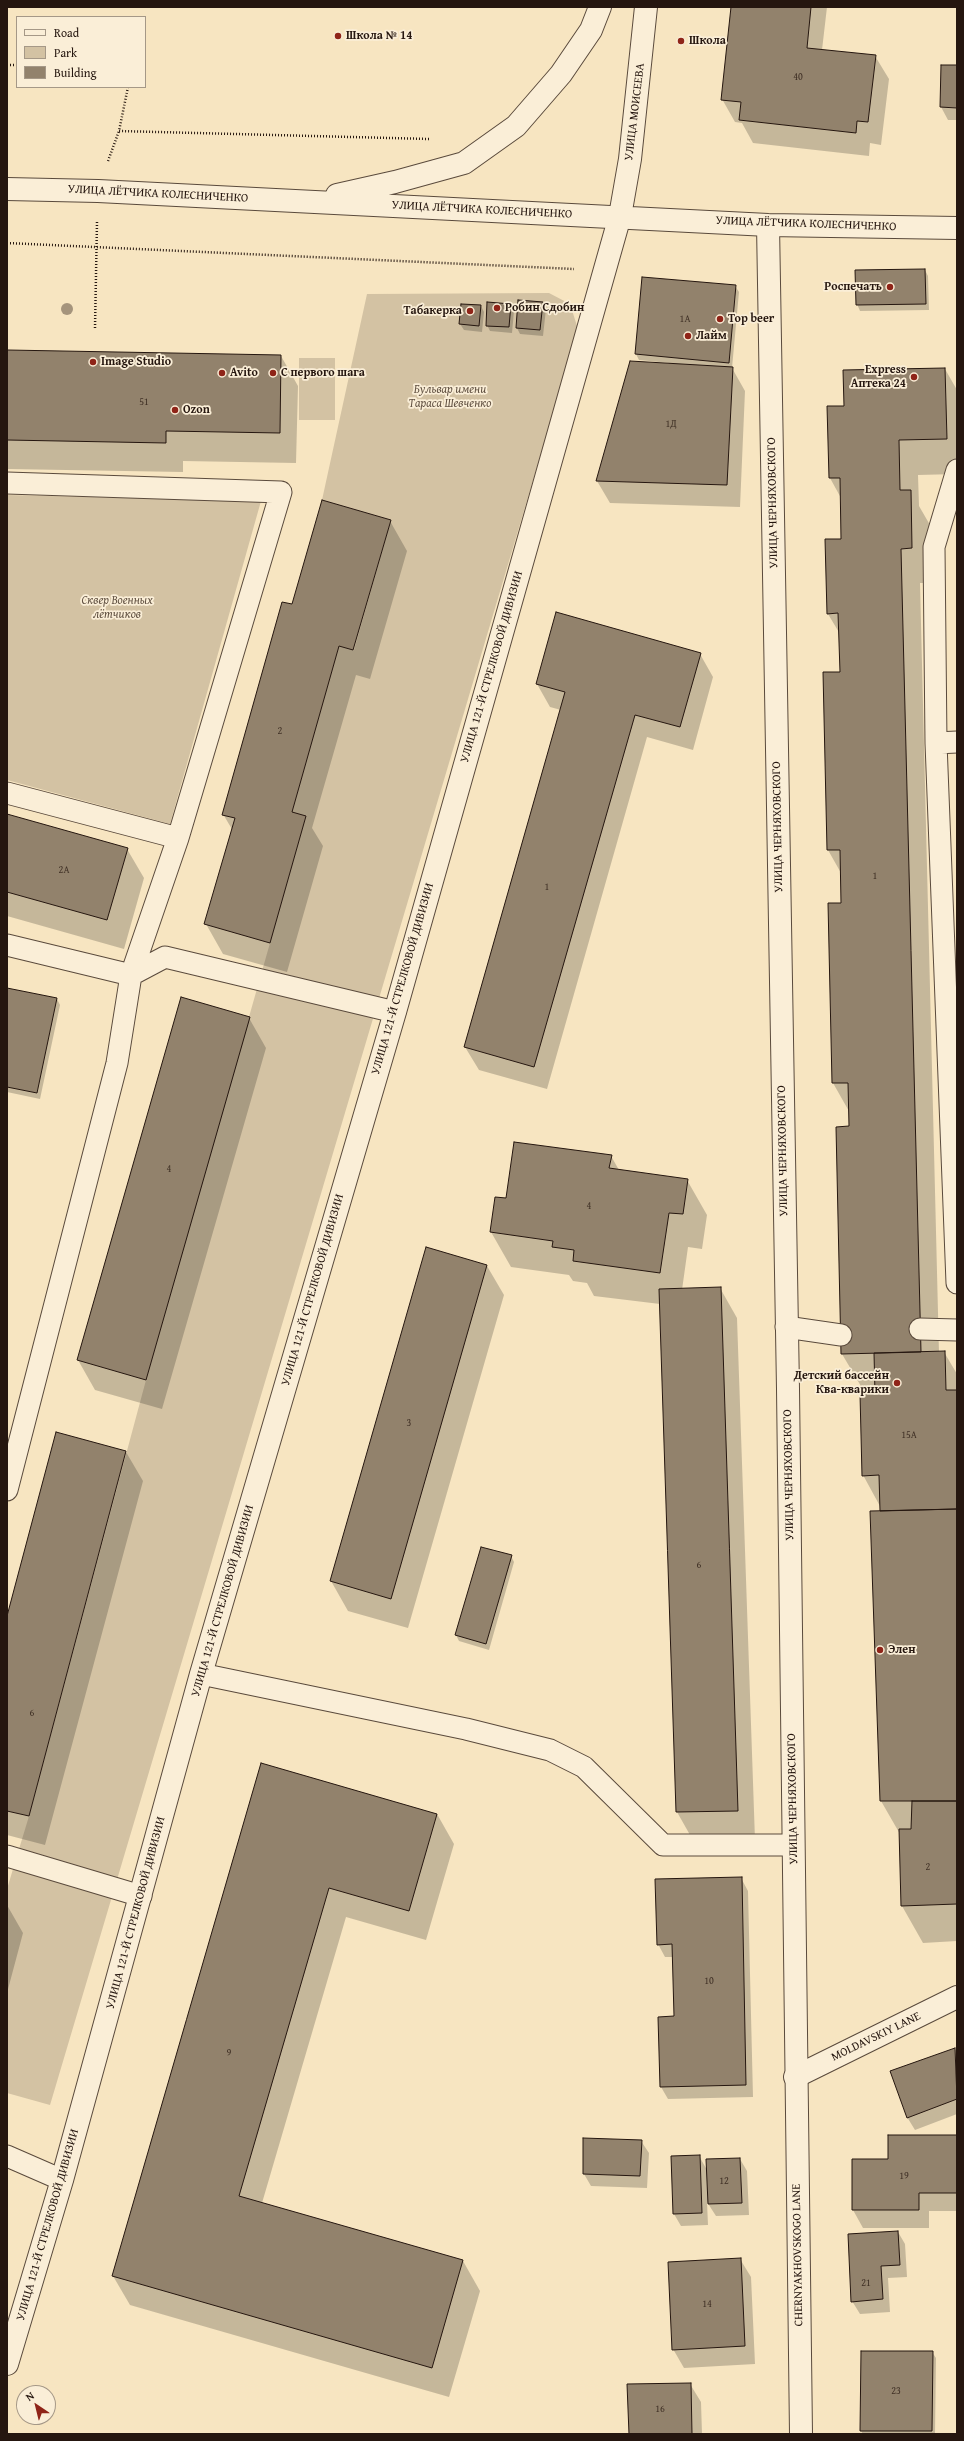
<!DOCTYPE html>
<meta charset="utf-8">
<style>
body{margin:0}
#map{position:relative;width:964px;height:2441px;overflow:hidden;background:#f7e5c1;font-family:"Gentium Book Plus",serif}
canvas{display:block}
.frame{position:absolute;inset:0;border:8px solid #25160f;pointer-events:none}
.legend{position:absolute;left:16px;top:16px;width:130px;height:72px;box-sizing:border-box;background:#faeed7;border:1px solid #a59887;margin:0;padding:5px 7px;list-style:none;font-size:12px;color:#25160f}
.legend li{display:flex;align-items:center;gap:8px;height:20px}
.legend b{width:20px;border:1px solid #a59887}
.north{position:absolute;left:16px;top:2385px;width:40px;height:40px;box-sizing:border-box;background:#faeed7;border:1px solid #a59887;border-radius:50%;rotate:325deg;font-size:11px;font-weight:700;line-height:16px;text-align:center;color:#25160f}
.north::after{content:'';display:block;margin:auto;width:14px;height:18px;background:#8f2418;clip-path:polygon(50% 0,100% 100%,50% 72%,0 100%)}
</style>
<div id="map">
<canvas width="964" height="2441"></canvas>
<div class="frame"></div>
<ul class="legend">
<li><b style="height:5px;background:#faeed7"></b>Road</li>
<li><b style="height:11px;background:#d3c2a3"></b>Park</li>
<li><b style="height:11px;background:#92826c"></b>Building</li>
</ul>
<div class="north">N</div>
</div>
<script>
const ctx = document.querySelector('canvas').getContext('2d');
ctx.lineJoin = 'round';
function paint(path, color) { ctx.fillStyle = color; ctx.fill(path, 'evenodd'); }
const toPath = rows => new Path2D(rows.map(r => 'M' + r).join(''));
function trace(path, color, width, dash) { ctx.strokeStyle = color; ctx.lineWidth = width; ctx.lineCap = dash ? 'butt' : 'round'; ctx.setLineDash(dash || []); ctx.stroke(path); }
function drawText(font, color, halo, rows, align = 'center') {
  ctx.font = font + ' "Gentium Book Plus",serif'; ctx.lineWidth = 3.5; ctx.setLineDash([]); ctx.textBaseline = 'middle'; ctx.strokeStyle = halo; ctx.fillStyle = color; for (const [text, x, y, turn = 0] of rows) {
    ctx.save(); ctx.translate(x, y); ctx.rotate((+turn || 0) * Math.PI / 180); ctx.textAlign = isNaN(turn) ? turn : align; if (halo) ctx.strokeText(text, 0, 0); ctx.fillText(text, 0, 0); ctx.restore();
  }
}
paint(toPath([
 [549,293,570,304,578,329,50,2105,7,2093,7,1889,29,1816,146,1380,306,816,292,812,339,646,354,650,391,520,322,500,367,294],
 [299,358,335,358,335,420,299,420],
 [7,495,261,501,170,824,7,780]
]), '#d3c2a3');
paint(toPath([
 [732,7,827,7,822,50,875,56,889,79,881,145,870,143,869,156,753,143,742,123,735,122,722,99],
 [942,66,957,66,957,120,948,120,941,107],
 [925,270,928,276,929,310,860,311,857,304],
 [735,286,739,292,732,368,745,391,740,507,610,503,597,481,669,365,669,363,639,360,636,354],
 [543,303,546,309,543,336,520,334,517,328],
 [510,305,514,311,512,333,490,331,487,325],
 [481,306,484,312,482,332,464,330,460,324],
 [7,352,281,356,298,386,296,463,183,461,183,472,7,469],
 [945,369,957,390,957,474,918,475,919,506,930,525,931,583,920,583,939,1353,944,1352,957,1374,957,1941,923,1943,902,1906,900,1834,881,1801,881,1508,863,1475,876,1388,862,1388,842,1354,837,1128,850,1127,850,1113,833,1083,829,904,842,904,841,873,828,850,841,673,840,634,828,614,842,540,841,498,830,478,828,407,845,407],
 [390,521,407,551,370,679,356,675,312,828,323,846,287,972,223,954,206,924,233,831,223,814,293,606],
 [700,654,713,677,693,750,647,737,547,1089,479,1070,465,1047,561,710,550,707,537,684],
 [7,815,127,849,144,878,124,949,7,916],
 [7,989,57,999,60,1005,40,1099,7,1092],
 [249,1018,266,1048,162,1409,95,1390,78,1360],
 [611,1156,619,1170,687,1180,707,1215,702,1249,688,1247,682,1290,720,1288,737,1318,755,1840,694,1842,677,1812,660,1304,594,1296,587,1283,573,1281,569,1275,511,1267,491,1232,507,1200],
 [487,1266,504,1295,408,1628,348,1611,331,1581],
 [126,1452,143,1481,45,1845,7,1835,7,1619],
 [482,1548,511,1556,514,1562,489,1650,459,1641,456,1635],
 [262,1764,437,1814,454,1844,426,1940,346,1917,262,2203,463,2261,480,2291,449,2397,130,2305,113,2276],
 [741,1878,748,1891,753,2097,668,2099,661,2087,675,2017,674,1957,665,1957,658,1944],
 [7,1905,23,1933,7,1993],
 [955,2049,957,2052,957,2114,915,2130,907,2117],
 [957,2136,957,2211,929,2211,929,2228,863,2228,853,2210,889,2160],
 [641,2141,649,2153,647,2188,591,2186,584,2174],
 [699,2156,707,2170,740,2159,747,2171,749,2215,716,2216,707,2202,708,2225,681,2226,674,2214],
 [898,2232,905,2244,907,2277,888,2278,890,2312,860,2314,852,2301],
 [740,2259,751,2277,755,2364,684,2368,673,2349],
 [932,2352,936,2358,935,2434,863,2434,861,2431],
 [690,2384,701,2402,702,2434,630,2434]
]), '#0003');
const building = toPath([
 [731,7,811,7,807,48,876,55,868,122,857,121,856,133,739,120,741,102,721,100,731,7],
 [941,65,957,65,957,108,940,107,941,65],
 [925,269,926,304,856,305,855,270,925,269],
 [642,277,736,285,729,363,635,354,642,277],
 [518,300,543,302,540,330,516,328,518,300],
 [487,302,511,304,509,327,486,326,487,302],
 [461,304,481,305,479,326,459,324,461,304],
 [7,350,281,355,280,433,166,431,166,443,7,440,7,350],
 [630,361,733,367,727,485,596,481,630,361],
 [945,368,947,439,899,440,900,490,911,490,912,548,901,549,921,1352,841,1354,836,1127,849,1126,848,1083,832,1083,828,903,841,903,840,850,827,850,823,672,840,672,838,613,827,614,825,539,841,539,840,478,829,478,827,406,844,406,843,370,945,368],
 [322,500,391,520,353,650,339,646,292,812,306,816,270,943,204,924,235,818,222,815,282,602,292,604,322,500],
 [556,612,701,653,680,727,635,715,534,1067,464,1047,565,692,536,684,556,612],
 [7,814,128,848,107,920,7,892,7,814],
 [7,988,57,998,37,1093,7,1087,7,988],
 [181,997,250,1017,146,1380,77,1360,181,997],
 [514,1142,612,1155,609,1168,688,1179,683,1214,669,1213,660,1273,573,1261,574,1250,552,1247,553,1241,490,1232,495,1197,506,1198,514,1142],
 [426,1247,487,1265,391,1599,330,1581,426,1247],
 [721,1287,738,1811,676,1812,659,1289,721,1287],
 [945,1351,946,1390,957,1390,957,1509,880,1511,879,1475,862,1476,860,1394,875,1394,874,1353,945,1351],
 [56,1432,126,1451,29,1816,7,1811,7,1616,56,1432],
 [957,1509,957,1801,880,1801,870,1511,957,1509],
 [481,1547,512,1555,486,1644,455,1635,481,1547],
 [261,1763,437,1814,409,1911,329,1888,239,2196,463,2260,432,2368,112,2276,261,1763],
 [912,1801,957,1801,957,1904,901,1906,899,1829,911,1829,912,1801],
 [742,1877,746,2085,660,2087,658,2017,674,2016,672,1944,657,1945,655,1879,742,1877],
 [955,2048,957,2099,907,2118,890,2071,955,2048],
 [888,2135,957,2135,957,2193,919,2193,919,2210,852,2210,852,2159,888,2159,888,2135],
 [583,2138,642,2140,640,2176,583,2174,583,2138],
 [700,2155,702,2213,673,2214,671,2156,700,2155],
 [740,2158,742,2203,708,2204,706,2159,740,2158],
 [898,2231,900,2265,881,2266,883,2299,851,2302,848,2234,898,2231],
 [741,2258,745,2346,672,2350,668,2262,741,2258],
 [861,2351,933,2351,932,2431,860,2431,861,2351],
 [691,2383,692,2434,629,2434,627,2384,691,2383]
]);
paint(building, '#92826c');
trace(building, '#25160f', 1);
const service = toPath([
 [957,470,934,547,936,743,957,742],
 [7,483,281,492,178,838,131,975,165,957,395,1012],
 [936,743,957,1283],
 [7,793,178,838],
 [7,945,131,975,117,1063,7,1490],
 [786,1327,841,1335],
 [920,1329,957,1330],
 [201,1674,466,1729,550,1750,584,1767,663,1845,793,1845],
 [7,1856,141,1896],
 [7,2156,62,2180]
]);
const minor = toPath([
 [795,2077,957,1997],
 [7,2364,62,2180,201,1674,395,1012,620,216]
]);
const tertiary = toPath([
 [7,189,98,191,768,225,957,228],
 [337,195,395,182,464,163,516,126,561,74,591,30,600,7],
 [620,216,630,159,646,7],
 [768,225,788,1389,801,2434]
]);
trace(service, '#5a4a3c', 23);
trace(minor, '#5a4a3c', 24);
trace(tertiary, '#5a4a3c', 24);
trace(toPath([
 [7,65,17,65],
 [128,87,119,131,429,139],
 [108,161,119,131],
 [7,243,574,269],
 [95,328,97,222]
]), '#25160f', 2.5, [1, 2]);
trace(service, '#faeed7', 21);
trace(minor, '#faeed7', 22);
trace(tertiary, '#faeed7', 22);
ctx.fillStyle = '#a5947c';
for (const [x, y] of [
 [67,309]
]) { ctx.beginPath(); ctx.arc(x, y, 6, 0, 2 * Math.PI); ctx.fill(); }
for (const [x, y, r, color] of [
 [338,36,4,"#8f2418"],
 [681,41,4,"#8f2418"],
 [890,287,4,"#8f2418"],
 [497,308,4,"#8f2418"],
 [470,311,4,"#8f2418"],
 [720,319,4,"#8f2418"],
 [688,336,4,"#8f2418"],
 [93,362,4,"#8f2418"],
 [222,373,4,"#8f2418"],
 [273,373,4,"#8f2418"],
 [914,377,4,"#8f2418"],
 [175,410,4,"#8f2418"],
 [897,1383,4,"#8f2418"],
 [880,1650,4,"#8f2418"]
]) { const dot = new Path2D(); dot.arc(x, y, r, 0, 2 * Math.PI); ctx.fillStyle = color; ctx.fill(dot); trace(dot, '#faeed7', 1.5); }
drawText('10px', '#403126', null, [
 ["40",798,77],
 ["1А",685,319],
 ["51",144,402],
 ["1Д",671,424],
 ["2",280,731],
 ["2А",64,870],
 ["1",875,876],
 ["1",547,887],
 ["4",169,1169],
 ["4",589,1206],
 ["3",409,1423],
 ["15А",909,1435],
 ["6",699,1565],
 ["6",32,1713],
 ["2",928,1867],
 ["10",709,1981],
 ["9",229,2053],
 ["19",904,2176],
 ["12",724,2181],
 ["21",866,2283],
 ["14",707,2304],
 ["23",896,2391],
 ["16",660,2409]
]);
drawText('bold 12px', '#25160f', '#faeed7', [
 ["Школа № 14",346,36],
 ["Школа",689,41],
 ["Роспечать",882,287,"right"],
 ["Робин Сдобин",505,308],
 ["Табакерка",462,311,"right"],
 ["Top beer",728,319],
 ["Лайм",696,336],
 ["Image Studio",101,362],
 ["Express",906,370,"right"],
 ["Аптека 24",906,384,"right"],
 ["Avito",230,373],
 ["С первого шага",281,373],
 ["Ozon",183,410],
 ["Детский бассейн",889,1376,"right"],
 ["Ква-кварики",889,1390,"right"],
 ["Элен",888,1650]
], 'left');
drawText('12px', '#25160f', '#faeed7', [
 ["УЛИЦА МОИСЕЕВА",635,112,-83],
 ["УЛИЦА ЛЁТЧИКА КОЛЕСНИЧЕНКО",158,194,3],
 ["УЛИЦА ЛЁТЧИКА КОЛЕСНИЧЕНКО",482,210,3],
 ["УЛИЦА ЛЁТЧИКА КОЛЕСНИЧЕНКО",806,224,2],
 ["УЛИЦА ЧЕРНЯХОВСКОГО",773,503,-91],
 ["УЛИЦА 121-Й СТРЕЛКОВОЙ ДИВИЗИИ",492,667,-74],
 ["УЛИЦА ЧЕРНЯХОВСКОГО",778,827,-91],
 ["УЛИЦА 121-Й СТРЕЛКОВОЙ ДИВИЗИИ",403,979,-74],
 ["УЛИЦА ЧЕРНЯХОВСКОГО",783,1151,-91],
 ["УЛИЦА 121-Й СТРЕЛКОВОЙ ДИВИЗИИ",313,1290,-74],
 ["УЛИЦА ЧЕРНЯХОВСКОГО",789,1475,-91],
 ["УЛИЦА 121-Й СТРЕЛКОВОЙ ДИВИЗИИ",223,1601,-74],
 ["УЛИЦА ЧЕРНЯХОВСКОГО",793,1799,-91],
 ["УЛИЦА 121-Й СТРЕЛКОВОЙ ДИВИЗИИ",136,1913,-75],
 ["MOLDAVSKIY LANE",876,2037,-26],
 ["УЛИЦА 121-Й СТРЕЛКОВОЙ ДИВИЗИИ",48,2225,-74],
 ["CHERNYAKHOVSKOGO LANE",798,2255,-91]
]);
drawText('italic 12px', '#625243', '#faeed7', [
 ["Бульвар имени",450,390],
 ["Тараса Шевченко",450,404],
 ["Сквер Военных",117,601],
 ["лётчиков",117,615]
]);
</script>
